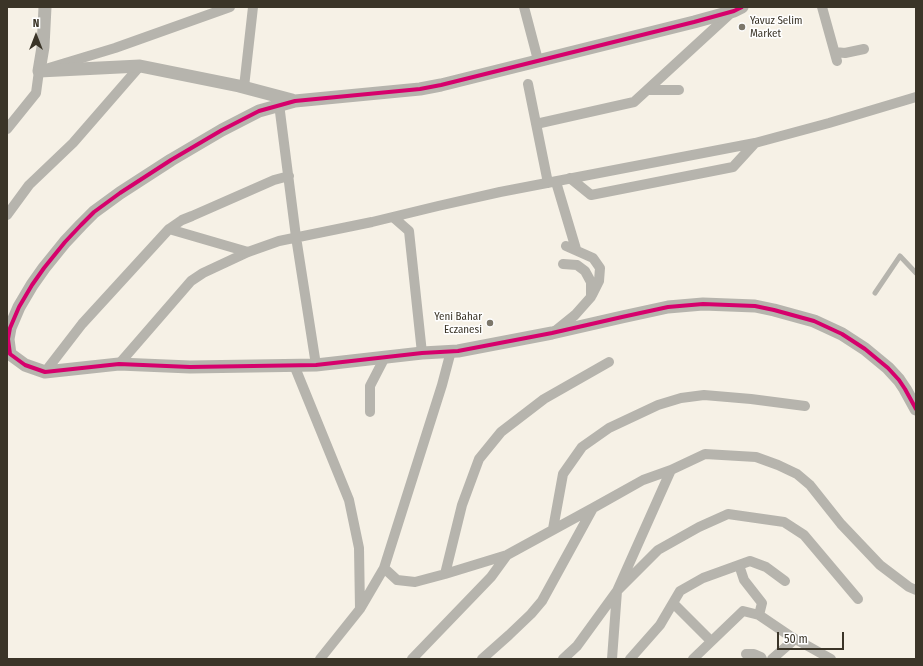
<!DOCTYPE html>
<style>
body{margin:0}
#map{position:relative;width:923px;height:666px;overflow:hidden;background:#f6f1e6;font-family:"Fira Sans Condensed",sans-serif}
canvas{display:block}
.frame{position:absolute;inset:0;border:8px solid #3b3528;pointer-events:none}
.north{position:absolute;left:16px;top:16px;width:40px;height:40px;-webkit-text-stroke:3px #fff;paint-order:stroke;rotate:0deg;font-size:11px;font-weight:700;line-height:16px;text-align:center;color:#3b3528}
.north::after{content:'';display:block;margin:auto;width:14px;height:18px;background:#3b3528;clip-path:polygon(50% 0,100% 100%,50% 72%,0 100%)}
.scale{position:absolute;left:777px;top:632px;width:67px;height:18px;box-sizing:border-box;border:2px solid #3b3528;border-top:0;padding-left:5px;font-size:12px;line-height:14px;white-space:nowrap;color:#3b3528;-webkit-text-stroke:3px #fff;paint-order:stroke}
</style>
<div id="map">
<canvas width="923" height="666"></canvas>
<div class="frame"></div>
<div class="north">N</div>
<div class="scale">50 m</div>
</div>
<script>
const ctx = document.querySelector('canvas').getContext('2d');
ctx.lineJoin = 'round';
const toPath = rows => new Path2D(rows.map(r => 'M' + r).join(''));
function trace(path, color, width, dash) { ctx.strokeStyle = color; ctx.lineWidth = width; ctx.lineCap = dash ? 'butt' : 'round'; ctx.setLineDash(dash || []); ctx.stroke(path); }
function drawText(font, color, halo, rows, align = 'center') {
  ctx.font = font + ' "Fira Sans Condensed",sans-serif'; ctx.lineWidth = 3; ctx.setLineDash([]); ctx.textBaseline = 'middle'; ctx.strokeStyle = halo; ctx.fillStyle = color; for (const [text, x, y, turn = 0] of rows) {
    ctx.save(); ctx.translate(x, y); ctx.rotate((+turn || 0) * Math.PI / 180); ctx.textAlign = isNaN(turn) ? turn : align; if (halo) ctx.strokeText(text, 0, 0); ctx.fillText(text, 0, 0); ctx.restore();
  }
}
trace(toPath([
 [875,293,900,256,916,273]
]), '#b6b4ad', 5);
trace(toPath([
 [524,7,538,60],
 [822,7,837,61],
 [835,52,845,53,864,49],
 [528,84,548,183],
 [244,87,253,7],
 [647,90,679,90],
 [279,104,296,237,316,365],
 [536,124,634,102,732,12],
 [7,129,36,93,39,71,115,48,230,7],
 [570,178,591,195,733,167,755,143],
 [556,182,576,249],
 [7,215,29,185,73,143,140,66],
 [393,217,409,231,422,353],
 [169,229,248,252],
 [566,246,593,258,600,268,599,281,592,295],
 [554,332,575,315,591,297,591,282,585,271,577,265,563,264],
 [451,351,442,385,384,568,397,580,415,582,445,574,507,555,593,508,643,480,671,470,705,454,756,457,778,465,797,474,810,485,841,524,880,565,909,587,916,590],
 [119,364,191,281,203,273,248,252,279,241,372,222,438,206,500,192,755,143,829,123,916,97],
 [294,365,349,500,359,548,360,609],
 [45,372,82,324,169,229,182,220,192,216,274,180,289,176],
 [370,412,370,386,385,357],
 [553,529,563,474,582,447,609,428,658,405,681,398,704,395,751,399,805,406],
 [739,565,744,580,762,603,759,615],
 [445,574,462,505,479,459,501,432,544,399,609,362],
 [673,603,711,641],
 [746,654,754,654,761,657,762,659],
 [320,659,360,609,384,568],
 [412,659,491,577,507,555],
 [482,659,509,635,531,614,542,601,593,508],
 [563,659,577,646,617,591,671,470],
 [612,659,617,591,658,550,699,527,728,514,784,522,804,535,858,599],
 [630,659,660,625,680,591,703,578,750,561,766,567,785,581],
 [693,659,743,611,759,615,790,636,831,659],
 [772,659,795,639]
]), '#b6b4ad', 10);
trace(toPath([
 [45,7,43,47,39,71,140,66,239,86,292,100],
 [742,7,734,11,694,22,441,85,420,89,295,101,259,111,222,130,171,160,120,193,94,212,81,225,65,242,44,268,32,285,19,307,10,328,8,339,10,354,25,365,45,372,119,364,190,367,316,365,422,353,458,351,552,333,622,317,668,307,703,304,755,306,774,310,814,321,842,334,865,349,888,368,899,380,905,389,916,409]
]), '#b6b4ad', 13);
trace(toPath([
 [742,7,734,11,694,22,441,85,420,89,295,101,259,111,222,130,171,160,120,193,94,212,81,225,65,242,44,268,32,285,19,307,10,328,8,339,10,354,25,365,45,372,119,364,190,367,316,365,422,353,458,351,552,333,622,317,668,307,703,304,755,306,774,310,814,321,842,334,865,349,888,368,899,380,905,389,916,409]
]), '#d6006c', 4);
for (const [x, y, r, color] of [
 [742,27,4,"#7c776a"],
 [490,323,4,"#7c776a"]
]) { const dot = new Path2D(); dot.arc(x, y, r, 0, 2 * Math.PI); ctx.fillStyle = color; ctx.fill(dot); trace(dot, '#fff', 1.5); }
drawText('11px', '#3b3528', '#fff', [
 ["Yavuz Selim",750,21],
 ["Market",750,34],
 ["Yeni Bahar",482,317,"right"],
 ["Eczanesi",482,330,"right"]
], 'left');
</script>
